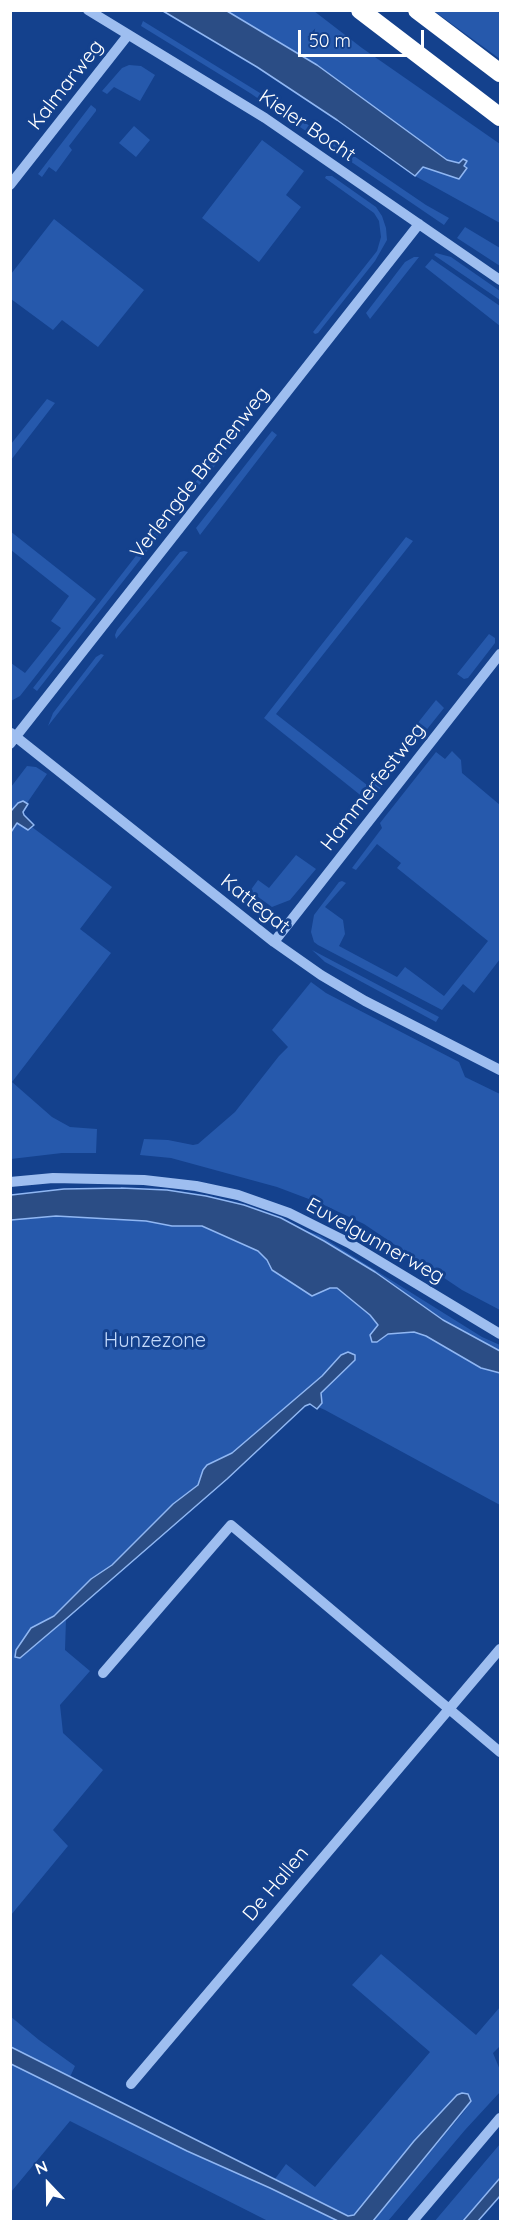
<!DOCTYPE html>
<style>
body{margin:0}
#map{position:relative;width:511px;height:2232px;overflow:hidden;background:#14418d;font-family:Quicksand,sans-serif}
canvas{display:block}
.frame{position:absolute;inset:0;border:12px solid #fff;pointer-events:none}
.north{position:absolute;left:18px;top:2154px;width:60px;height:60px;-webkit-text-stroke:4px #14418d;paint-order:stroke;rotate:338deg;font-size:16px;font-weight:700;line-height:24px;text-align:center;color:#fff}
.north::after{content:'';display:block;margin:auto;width:21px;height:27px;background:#fff;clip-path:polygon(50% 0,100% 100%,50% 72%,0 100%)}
.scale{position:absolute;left:298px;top:30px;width:126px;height:27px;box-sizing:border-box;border:3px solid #fff;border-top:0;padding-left:8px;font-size:18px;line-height:21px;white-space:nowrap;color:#fff;-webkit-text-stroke:4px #14418d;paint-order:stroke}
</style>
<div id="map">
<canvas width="511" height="2232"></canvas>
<div class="frame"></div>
<div class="north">N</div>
<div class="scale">50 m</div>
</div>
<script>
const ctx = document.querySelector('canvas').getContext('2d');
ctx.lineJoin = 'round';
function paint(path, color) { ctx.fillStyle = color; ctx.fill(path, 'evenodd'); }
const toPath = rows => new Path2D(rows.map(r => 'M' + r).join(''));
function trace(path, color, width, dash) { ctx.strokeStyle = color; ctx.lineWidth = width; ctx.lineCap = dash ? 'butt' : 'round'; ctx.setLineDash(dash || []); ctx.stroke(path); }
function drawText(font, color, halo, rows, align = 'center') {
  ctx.font = font + ' Quicksand,sans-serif'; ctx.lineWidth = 6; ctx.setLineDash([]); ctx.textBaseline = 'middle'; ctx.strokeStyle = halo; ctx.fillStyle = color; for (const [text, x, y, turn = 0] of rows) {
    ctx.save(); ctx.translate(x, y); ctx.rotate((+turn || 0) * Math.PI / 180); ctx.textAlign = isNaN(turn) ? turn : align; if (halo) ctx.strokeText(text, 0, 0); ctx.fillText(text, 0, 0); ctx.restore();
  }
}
paint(toPath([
 [227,11,314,11,362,48,500,144,500,223,415,176,422,167,467,168,464,166,467,162,459,163,447,160,317,65],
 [434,11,498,11,500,15,500,59],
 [143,21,273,101,426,205,449,218,444,225,250,93,141,26],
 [129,65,141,66,155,75,140,101,114,87,107,94,102,91,122,68],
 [91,105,96,109,96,111,69,146,72,150,56,172,49,167,42,177,38,174],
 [134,126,150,140,136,157,119,143],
 [262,140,304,171,286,195,301,207,259,262,202,218],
 [326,176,332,176,376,207,382,216,386,228,387,240,375,261,318,333,315,334,313,332,377,251,381,237,379,221,374,213,325,178],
 [54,219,144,290,98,347,62,320,53,330,11,299,11,274],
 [465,227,500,248,500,266,457,238],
 [436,253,451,257,500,291,500,300,434,255],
 [414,257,419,257,370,319,366,313,405,262],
 [432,259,500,306,500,326,425,267],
 [47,399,55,403,11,460,11,444],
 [242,424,244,430,178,511,175,508],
 [272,431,277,435,200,535,196,528],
 [160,525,165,528,37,691,33,688],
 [10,531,96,599,20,696,11,701,11,663,25,673,61,628,51,621,69,596,11,550],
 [406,537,413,541,276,714,367,785,384,765,394,772,369,802,264,718],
 [184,551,188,552,116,639,115,635,117,630,180,552],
 [489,634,495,638,495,643,468,678,464,679,457,674],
 [101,654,104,655,48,726,53,713,96,657],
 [436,700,444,708,416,743,405,739],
 [452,751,461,760,462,773,500,805,500,959,474,993,463,984,442,1010,318,945,314,942,311,932,314,915,339,882,342,881,346,883,325,907,343,920,345,934,339,946,397,977,405,967,444,996,488,941,397,868,401,863,377,844,356,870,352,868,382,828,380,823,436,752,445,759],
 [27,766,36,767,47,774,27,803,23,801,11,811,11,787],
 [17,823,28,830,32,827,112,887,80,929,111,953,12,1082,52,1117,70,1127,97,1129,96,1153,62,1153,11,1159,10,832],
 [296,855,316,869,290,900,272,907,250,891,258,880,269,888],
 [312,950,439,1017,436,1022,325,962],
 [311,982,326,993,459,1062,465,1077,500,1094,500,1310,462,1290,364,1224,322,1204,277,1187,171,1158,140,1155,144,1139,168,1140,193,1145,198,1144,235,1112,279,1056,288,1047,272,1030],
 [201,1198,319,1235,482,1337,500,1345,500,1505,325,1410,303,1400,17,1658,20,1658,66,1619,65,1650,90,1671,60,1705,63,1733,103,1770,53,1830,68,1846,11,1915,11,1201],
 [381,1954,476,2035,500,2007,500,2046,493,2053,500,2070,500,2092,465,2130,388,2221,373,2221,467,2108,361,2205,354,2215,348,2216,275,2179,286,2164,315,2187,430,2052,352,1985],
 [10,2016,39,2040,75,2066,70,2077,11,2047],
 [11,2064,187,2151,270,2188,338,2221,268,2221,70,2121,11,2192],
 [500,2144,500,2178,463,2221,434,2222]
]), '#2659ac');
const water = toPath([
 [163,11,227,11,317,65,447,160,459,163,463,159,467,161,464,166,467,168,459,179,423,167,415,176,337,120,257,67,163,11],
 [23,801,28,804,23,812,24,815,34,825,28,830,17,823,11,832,11,811,18,803,23,801],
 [121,1188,167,1190,206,1196,244,1205,281,1218,324,1241,375,1272,443,1320,500,1351,500,1373,481,1368,426,1336,414,1332,388,1334,377,1342,372,1342,370,1335,378,1325,370,1315,337,1288,330,1288,312,1296,272,1270,267,1260,258,1251,202,1226,172,1226,146,1221,56,1216,11,1220,11,1195,64,1189,121,1188],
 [348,1352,355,1355,355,1360,321,1393,322,1403,317,1409,310,1404,305,1406,227,1479,66,1619,20,1658,15,1657,16,1650,31,1628,54,1616,91,1579,112,1565,173,1504,198,1485,203,1470,207,1465,232,1453,322,1376,341,1355,348,1352],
 [11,2047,348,2216,354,2215,414,2141,457,2095,462,2093,468,2094,471,2101,373,2221,338,2221,270,2188,187,2151,11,2064,11,2047],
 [500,2178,500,2196,478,2221,463,2221,500,2178]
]);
paint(water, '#2b4d85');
trace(water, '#90b7f3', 1.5);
trace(toPath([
 [88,10,265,118,500,280],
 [10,185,128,35],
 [11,733,274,942,321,975,365,1001,500,1070],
 [10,744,419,224],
 [274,942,500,654],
 [10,1182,53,1178,144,1180,196,1186,238,1195,289,1213,349,1243,500,1334],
 [103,1673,231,1525,500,1752],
 [131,2084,500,1649],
 [412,2222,500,2118]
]), '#9ebef0', 10);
trace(toPath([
 [360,10,500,117],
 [417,10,500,73]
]), '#fff', 18);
drawText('20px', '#fff', '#14418d', [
 ["Kalmarweg",66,85,-52],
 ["Kieler Bocht",307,126,34],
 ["Verlengde Bremenweg",200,473,-52],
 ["Hammerfestweg",373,787,-52],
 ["Kattegat",255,904,38],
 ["Euvelgunnerweg",375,1241,29],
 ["De Hallen",276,1884,-50]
]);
drawText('20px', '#c4dafc', '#14418d', [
 ["Hunzezone",155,1341]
]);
</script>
